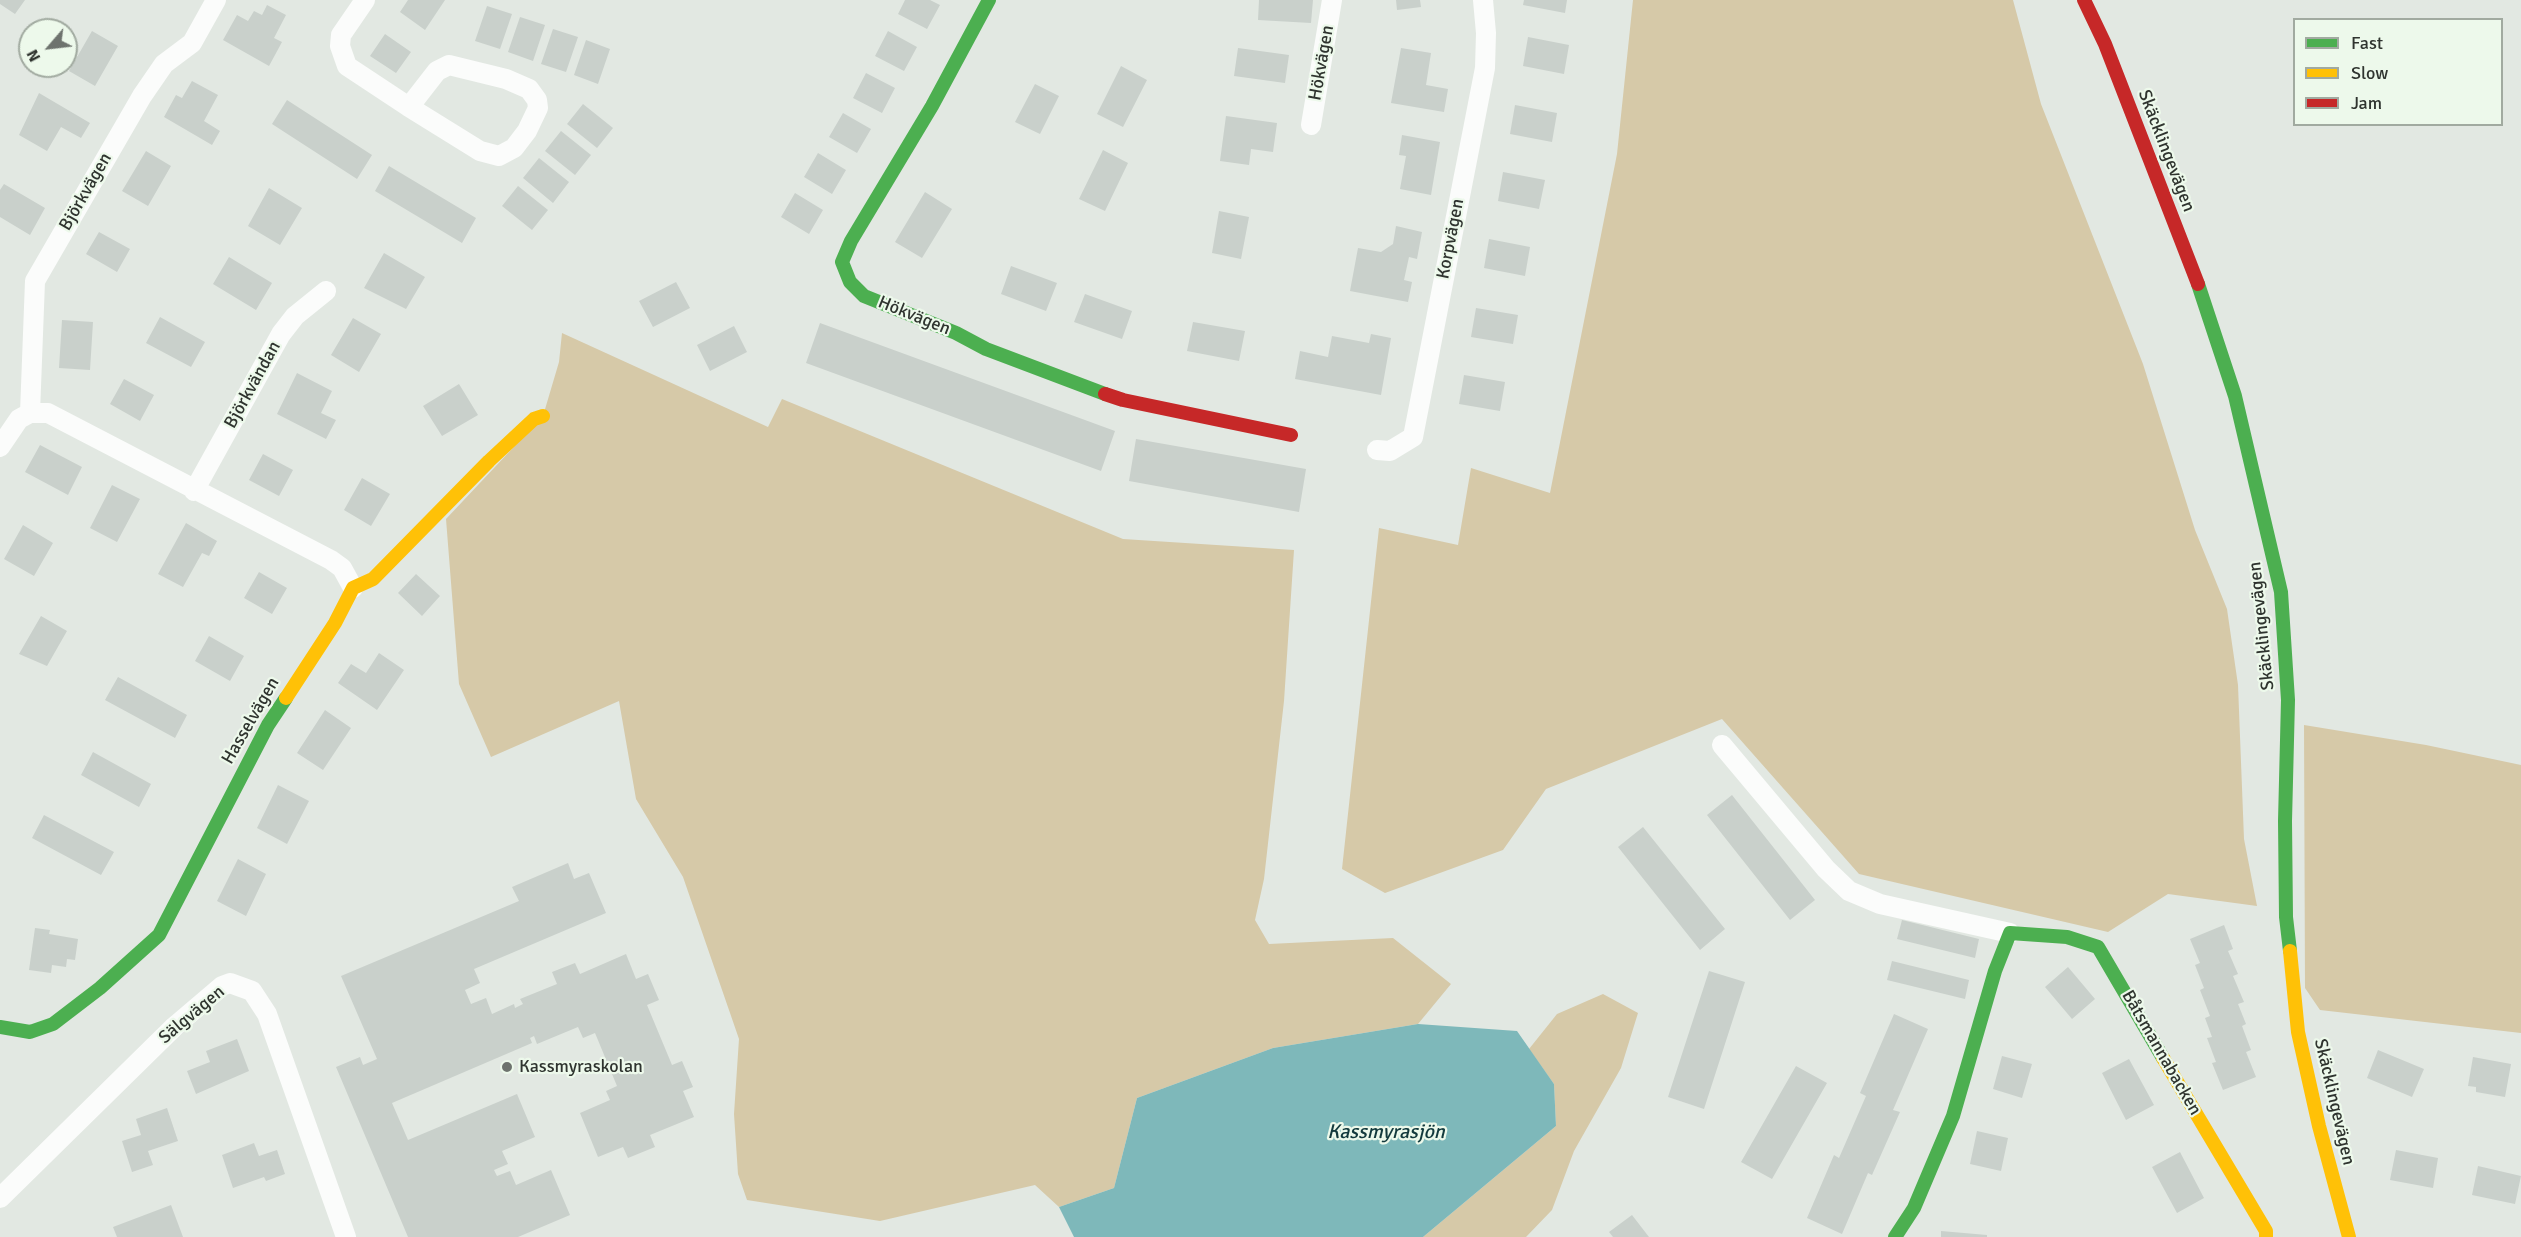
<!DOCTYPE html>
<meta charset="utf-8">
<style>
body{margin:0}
#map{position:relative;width:2521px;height:1237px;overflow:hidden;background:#e2e8e2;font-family:Signika,sans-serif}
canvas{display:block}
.legend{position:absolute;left:2293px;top:18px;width:210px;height:108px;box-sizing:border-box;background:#edf9eb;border:2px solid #a1aaa0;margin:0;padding:8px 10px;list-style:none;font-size:18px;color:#2f342f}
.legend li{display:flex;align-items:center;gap:12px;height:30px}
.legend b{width:30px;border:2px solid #a1aaa0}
.north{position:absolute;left:18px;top:18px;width:60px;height:60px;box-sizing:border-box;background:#edf9eb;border:2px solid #a1aaa0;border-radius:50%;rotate:242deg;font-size:16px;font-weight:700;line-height:24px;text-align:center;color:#2f342f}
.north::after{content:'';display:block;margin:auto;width:21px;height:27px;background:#6e736e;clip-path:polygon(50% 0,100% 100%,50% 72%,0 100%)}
</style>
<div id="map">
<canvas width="2521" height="1237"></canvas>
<ul class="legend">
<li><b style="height:8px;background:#4caf50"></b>Fast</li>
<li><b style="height:8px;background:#ffc107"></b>Slow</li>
<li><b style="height:8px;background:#c62828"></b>Jam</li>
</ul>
<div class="north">N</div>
</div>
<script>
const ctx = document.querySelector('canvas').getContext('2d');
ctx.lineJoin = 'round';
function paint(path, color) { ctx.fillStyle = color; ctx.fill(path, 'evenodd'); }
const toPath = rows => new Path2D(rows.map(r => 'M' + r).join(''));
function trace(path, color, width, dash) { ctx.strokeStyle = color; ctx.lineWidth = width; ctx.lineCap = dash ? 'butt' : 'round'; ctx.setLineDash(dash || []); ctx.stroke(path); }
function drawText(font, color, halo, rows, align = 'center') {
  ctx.font = font + ' Signika,sans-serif'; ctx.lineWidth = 4.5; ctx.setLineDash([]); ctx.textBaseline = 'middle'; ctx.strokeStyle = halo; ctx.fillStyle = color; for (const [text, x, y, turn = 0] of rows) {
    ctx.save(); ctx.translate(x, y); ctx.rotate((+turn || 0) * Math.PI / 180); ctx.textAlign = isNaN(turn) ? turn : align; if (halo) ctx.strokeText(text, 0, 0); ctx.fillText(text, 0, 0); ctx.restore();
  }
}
paint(toPath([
 [1633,0,2013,0,2041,104,2143,364,2195,530,2227,609,2238,685,2244,839,2257,906,2168,894,2108,932,1859,874,1722,719,1546,789,1503,850,1385,893,1342,869,1379,528,1458,545,1471,468,1550,493,1617,154],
 [562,333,768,427,782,399,1123,539,1294,550,1284,701,1264,879,1255,920,1269,944,1393,938,1451,984,1418,1024,1273,1048,1137,1098,1114,1188,1059,1207,1035,1185,880,1221,747,1200,738,1174,734,1114,739,1039,683,877,636,799,619,701,491,757,459,684,446,519,543,416,559,362],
 [2304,725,2426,745,2521,765,2521,1033,2320,1010,2305,988],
 [1603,994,1638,1013,1621,1068,1574,1151,1552,1210,1526,1237,1423,1237,1556,1126,1554,1084,1529,1049,1557,1014]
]), '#d6c9a8');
paint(toPath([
 [1418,1024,1517,1031,1554,1084,1556,1126,1423,1237,1074,1237,1059,1207,1114,1188,1137,1098,1273,1048]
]), '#7eb8ba');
paint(toPath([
 [0,0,25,0,15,14,0,4],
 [408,0,445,0,425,30,400,12],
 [905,0,930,0,940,5,927,29,898,14],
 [1259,0,1313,0,1311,23,1258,20],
 [1396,0,1420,0,1421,7,1397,10],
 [1524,0,1567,0,1565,13,1523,5],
 [267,5,286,15,274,38,282,42,269,66,223,40,237,15,248,21,254,11,262,15],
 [487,6,512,14,500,49,475,41],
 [520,17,545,25,533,61,508,52],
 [553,29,578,37,566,72,541,64],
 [92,31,118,46,95,86,69,71],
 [888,31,917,47,904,71,875,56],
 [385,34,411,52,396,73,370,56],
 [1528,37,1569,45,1564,74,1523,66],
 [586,40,610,49,598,84,574,75],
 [1238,48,1289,55,1285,83,1234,76],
 [1401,48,1431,53,1426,85,1448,89,1444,112,1391,103],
 [1121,66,1147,80,1123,127,1097,114],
 [866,73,895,88,882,113,853,98],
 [192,81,218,95,204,121,220,131,212,145,164,117,176,95,182,98],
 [1035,84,1059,96,1040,134,1015,122],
 [39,93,90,123,81,138,61,127,47,151,19,135],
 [287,100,372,155,357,179,272,124],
 [583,104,613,128,597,148,567,124],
 [1515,105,1557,113,1552,142,1510,134],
 [843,113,871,129,857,153,829,137],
 [1226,116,1277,123,1273,152,1251,149,1249,165,1220,161],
 [561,131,591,155,575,175,545,151],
 [1402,135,1440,142,1431,195,1400,189,1406,156,1399,155],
 [1103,150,1128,163,1105,211,1079,199],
 [146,151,171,166,148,206,122,191],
 [818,153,846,170,832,194,804,177],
 [539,158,569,182,553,203,523,178],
 [389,166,476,218,462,243,375,191],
 [1503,172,1545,180,1539,209,1498,201],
 [4,184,45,208,30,235,0,217,0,190],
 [518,186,548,210,532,230,502,206],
 [269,188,302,208,280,245,248,226],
 [925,192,952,209,922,258,895,242],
 [795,193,823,210,809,234,781,217],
 [1219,211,1249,217,1241,259,1212,253],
 [1396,226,1422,232,1417,259,1409,257,1404,280,1412,282,1408,302,1350,291,1358,248,1381,252,1393,244],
 [99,232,130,249,117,272,86,254],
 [1489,239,1530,247,1525,276,1484,268],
 [384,253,425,277,406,309,364,288],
 [229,257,272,283,256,310,213,284],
 [1011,266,1057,283,1046,311,1001,294],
 [676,282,690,308,653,327,639,301],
 [1085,294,1132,311,1122,339,1074,322],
 [1476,308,1518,315,1513,344,1471,337],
 [160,317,205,342,191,367,146,343],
 [353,318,381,334,359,372,331,355],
 [62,320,93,322,90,370,59,368],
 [1193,322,1245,331,1239,361,1187,351],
 [820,323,1115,431,1101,471,806,363],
 [734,326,747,352,710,371,697,345],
 [1371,334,1391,338,1381,395,1295,379,1300,351,1328,357,1332,336,1369,343],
 [297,373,332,391,321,413,336,420,326,439,277,414],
 [1464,375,1505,382,1500,411,1459,404],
 [124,379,154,395,140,421,110,404],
 [459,384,478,415,442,436,423,406],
 [1136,439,1306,469,1299,512,1129,481],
 [40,445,82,467,68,495,25,472],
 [263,454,293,470,279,496,249,480],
 [362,478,390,494,371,526,344,510],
 [112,485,140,499,117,542,90,528],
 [186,523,217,541,209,556,202,553,183,587,158,574],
 [23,525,53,543,34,576,4,559],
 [259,572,287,588,272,614,244,598],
 [416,574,440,596,422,616,398,593],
 [41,616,67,631,47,666,19,654],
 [209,636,244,656,230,681,195,661],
 [379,653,404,670,377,710,338,683,351,664,366,673],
 [118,677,187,715,175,738,105,700],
 [325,710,351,728,323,770,297,753],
 [93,752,151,784,139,807,81,775],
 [278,785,309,801,287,844,257,828],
 [1732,795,1815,900,1790,920,1707,815],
 [44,815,114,852,101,875,32,838],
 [1643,827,1725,929,1700,950,1618,847],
 [238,859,266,874,246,916,217,901],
 [568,863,574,879,589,873,606,913,474,969,480,983,465,990,471,1004,486,998,492,1014,514,1004,515,1008,523,1004,520,999,557,984,552,972,575,963,580,974,626,954,636,979,648,974,659,1000,647,1005,672,1065,682,1061,693,1087,683,1091,694,1117,650,1135,655,1147,628,1158,623,1147,598,1157,580,1113,610,1100,606,1091,617,1086,595,1033,583,1038,578,1027,537,1044,534,1036,530,1038,532,1043,392,1103,408,1140,517,1094,535,1137,502,1151,508,1164,494,1170,497,1176,510,1171,516,1185,551,1170,570,1215,518,1237,408,1237,336,1067,360,1057,363,1065,377,1059,341,976,519,901,512,887],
 [1902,920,1979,939,1975,958,1897,939],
 [2224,925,2233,949,2228,951,2238,974,2233,976,2244,1002,2238,1004,2246,1024,2242,1026,2251,1050,2246,1052,2256,1077,2223,1090,2212,1063,2216,1062,2207,1038,2212,1037,2205,1018,2210,1016,2200,990,2204,988,2195,965,2200,963,2190,939],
 [35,928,50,930,49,934,78,939,75,960,67,959,66,967,52,965,51,973,29,970],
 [1892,961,1969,980,1965,999,1887,980],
 [2068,967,2095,999,2072,1019,2045,987],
 [1709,971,1745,982,1704,1109,1668,1097],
 [1894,1014,1928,1029,1893,1110,1900,1112,1872,1175,1868,1173,1842,1234,1807,1218,1834,1155,1839,1158,1866,1096,1860,1093],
 [237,1039,249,1071,196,1094,187,1071,210,1062,206,1051],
 [2378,1050,2424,1069,2412,1097,2367,1078],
 [2002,1056,2032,1064,2022,1098,1993,1089],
 [2473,1057,2511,1064,2505,1097,2476,1092,2476,1087,2468,1086],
 [2129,1059,2154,1105,2126,1120,2102,1073],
 [1796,1066,1827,1083,1772,1179,1741,1162],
 [167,1108,178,1141,148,1151,153,1165,132,1172,122,1141,141,1135,136,1119],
 [1977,1131,2008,1138,2001,1171,1970,1164],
 [254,1143,259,1156,277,1150,285,1174,266,1181,264,1177,233,1188,222,1155],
 [2396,1150,2438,1158,2433,1188,2390,1180],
 [2180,1152,2204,1198,2177,1213,2152,1167],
 [2478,1166,2521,1176,2515,1204,2472,1195],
 [171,1205,183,1237,117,1237,113,1227],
 [1632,1215,1649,1237,1613,1237,1609,1232],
 [1941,1231,1987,1235,1987,1237,1941,1237]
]), '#c9d0cb');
trace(toPath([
 [365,0,341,35,340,46,347,66,409,107,480,151,499,156,514,148,527,131,538,108,537,100,529,89,506,79,449,65,437,71,409,107],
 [1311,125,1332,0],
 [30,413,35,281,142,96,164,64,192,43,216,0],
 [0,447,19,419,30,413,48,413,331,560,342,568,353,588],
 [1377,450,1390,451,1413,437,1485,68,1486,33,1483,0],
 [194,491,281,334,295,316,326,291],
 [1722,745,1826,869,1849,891,1880,904,2010,933],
 [0,1198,175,1026,222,986,230,983,252,991,267,1014,346,1237]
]), '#fbfcfb', 20);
trace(toPath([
 [989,0,932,106,851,241,842,262,850,282,864,296,956,333,986,349,1105,394],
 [2198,284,2235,396,2281,592,2288,700,2285,821,2286,917,2290,951],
 [0,1027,30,1032,53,1024,100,988,159,935,268,725,286,698],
 [1895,1237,1914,1208,1953,1116,1995,971,2010,933,2067,937,2098,947,2163,1058]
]), '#4caf50', 14);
trace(toPath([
 [286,698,335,623,353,588,373,579,489,461,534,419,543,416],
 [2290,951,2298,1032,2319,1126,2349,1237],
 [2163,1058,2266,1231,2266,1237]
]), '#ffc107', 14);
trace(toPath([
 [2084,0,2105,44,2198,284],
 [1105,394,1123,400,1291,435]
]), '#c62828', 14);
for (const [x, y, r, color] of [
 [507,1067,6,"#6e736e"]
]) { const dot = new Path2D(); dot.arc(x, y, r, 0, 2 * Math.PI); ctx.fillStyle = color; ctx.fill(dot); trace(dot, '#edf9eb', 2); }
drawText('18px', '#2f342f', '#edf9eb', [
 ["Hökvägen",1322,63,-80],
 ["Skäcklingevägen",2166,151,69],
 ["Björkvägen",86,192,-60],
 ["Korpvägen",1451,239,-79],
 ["Hökvägen",914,316,22],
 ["Björkvändan",253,385,-61],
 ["Skäcklingevägen",2262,626,-96],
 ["Hasselvägen",251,721,-60],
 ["Sälgvägen",192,1015,-40],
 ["Båtsmannabacken",2161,1053,60],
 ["Skäcklingevägen",2334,1102,77]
]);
drawText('18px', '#2f342f', '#edf9eb', [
 ["Kassmyraskolan",519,1067]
], 'left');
drawText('italic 20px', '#133a3d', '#edf9eb', [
 ["Kassmyrasjön",1386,1133]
]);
</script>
